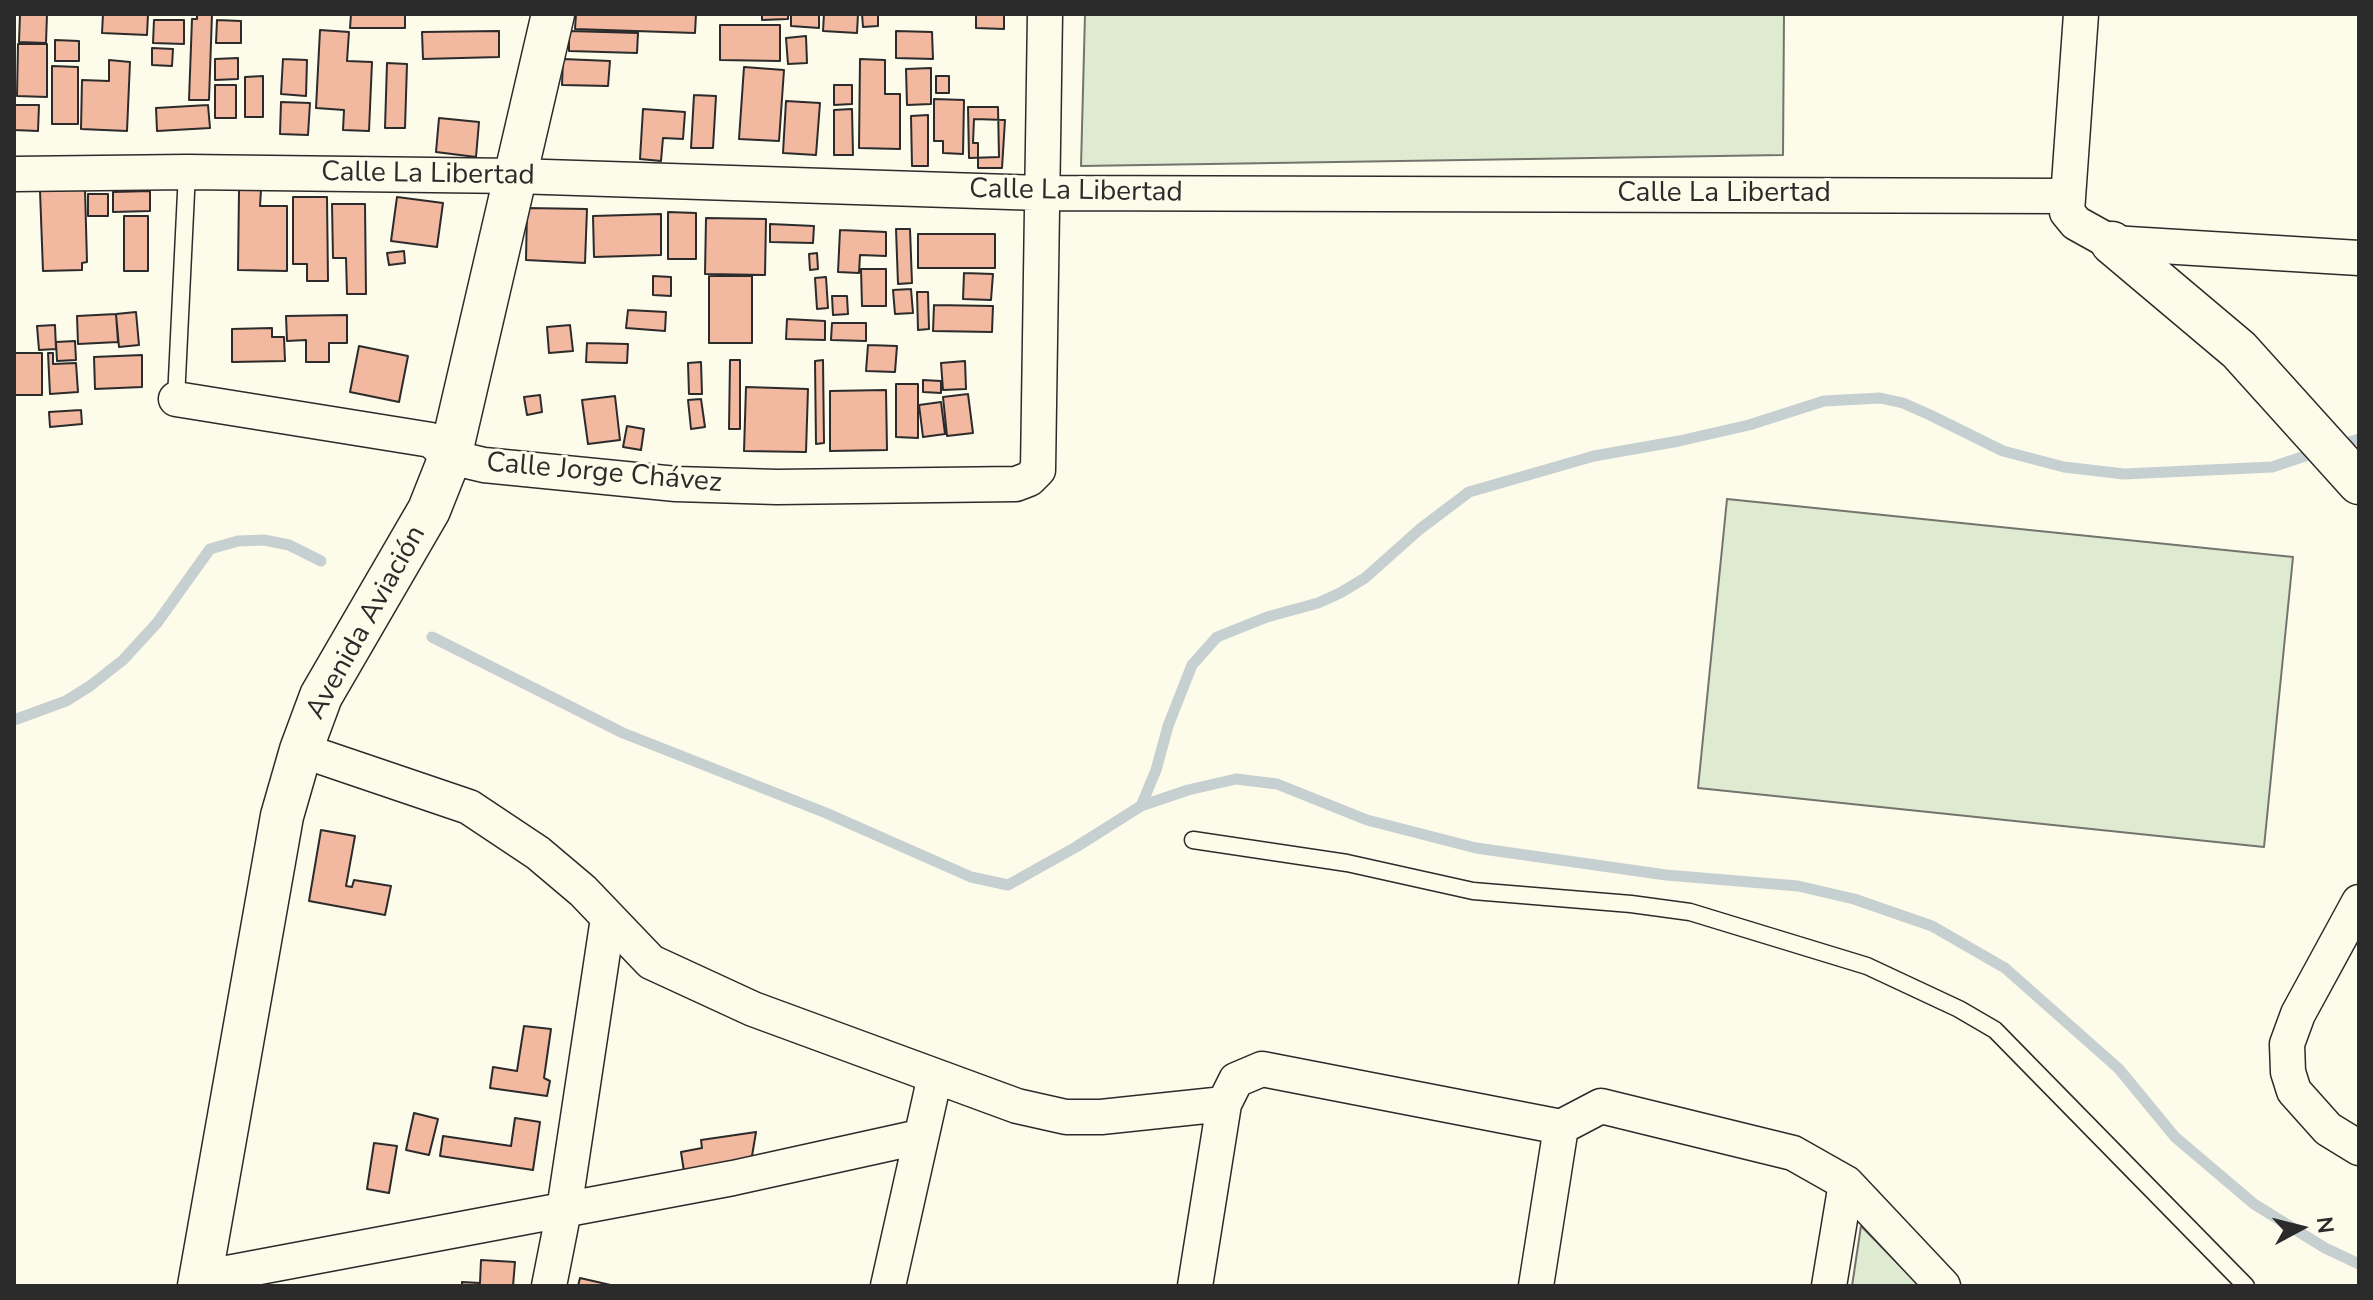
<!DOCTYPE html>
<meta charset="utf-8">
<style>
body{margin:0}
#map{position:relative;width:2373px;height:1300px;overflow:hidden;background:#fdfbea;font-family:"Nunito Sans",sans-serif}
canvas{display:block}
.frame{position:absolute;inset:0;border:16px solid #2b2b2b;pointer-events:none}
.north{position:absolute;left:2261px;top:1188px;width:80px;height:80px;-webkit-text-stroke:6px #fdfbea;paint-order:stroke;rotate:83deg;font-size:22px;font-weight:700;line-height:32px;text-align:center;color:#2b2b2b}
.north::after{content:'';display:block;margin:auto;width:28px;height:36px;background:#2b2b2b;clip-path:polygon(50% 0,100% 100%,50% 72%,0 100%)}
</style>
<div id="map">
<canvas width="2373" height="1300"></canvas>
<div class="frame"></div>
<div class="north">N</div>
</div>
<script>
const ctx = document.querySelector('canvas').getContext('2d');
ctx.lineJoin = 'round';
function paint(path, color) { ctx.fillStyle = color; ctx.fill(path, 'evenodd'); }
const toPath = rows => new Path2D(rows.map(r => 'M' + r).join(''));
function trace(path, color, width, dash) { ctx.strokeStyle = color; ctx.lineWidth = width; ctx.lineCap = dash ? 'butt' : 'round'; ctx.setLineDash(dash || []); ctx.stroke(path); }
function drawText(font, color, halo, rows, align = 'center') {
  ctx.font = font + ' "Nunito Sans",sans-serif'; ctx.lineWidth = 6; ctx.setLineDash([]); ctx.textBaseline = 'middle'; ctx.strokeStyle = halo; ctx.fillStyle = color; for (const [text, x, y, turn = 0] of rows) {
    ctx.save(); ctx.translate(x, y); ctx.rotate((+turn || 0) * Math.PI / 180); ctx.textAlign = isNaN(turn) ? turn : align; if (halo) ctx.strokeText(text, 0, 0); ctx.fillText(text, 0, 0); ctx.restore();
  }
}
const green = toPath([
 [1085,14,1784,14,1783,155,1081,166,1085,14],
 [1727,499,2293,557,2264,847,1698,788,1727,499],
 [1861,1226,1920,1286,1852,1286,1861,1226]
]);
paint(green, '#deebd1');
trace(green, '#74746e', 2);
trace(toPath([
 [2337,446,2359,439],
 [432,637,623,733,826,813,971,877,1008,885,1076,847,1141,806,1188,790,1236,779,1277,784,1367,820,1476,848,1666,875,1798,886,1854,899,1932,926,2005,968,2119,1069,2175,1137,2254,1204,2325,1248,2359,1264],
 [14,720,66,701,90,686,123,660,157,623,210,549,238,541,264,540,289,545,321,561],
 [1141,806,1156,770,1168,726,1192,665,1217,637,1267,617,1318,603,1340,593,1365,578,1420,529,1469,492,1594,456,1679,441,1749,425,1824,401,1880,398,1903,403,1930,415,2003,451,2064,467,2124,474,2272,467,2320,451]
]), '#c7d0d0', 11);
const building = toPath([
 [20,14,47,14,46,43,19,42,20,14],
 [103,14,148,14,147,35,102,33,103,14],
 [197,14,212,14,209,100,189,100,192,19,197,19,197,14],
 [351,14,405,14,405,28,350,28,351,14],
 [576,14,696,14,695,33,575,29,576,14],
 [762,14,788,14,788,19,762,20,762,14],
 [791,14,819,14,819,28,791,26,791,14],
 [824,14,858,14,857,33,823,31,824,14],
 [862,14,878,14,878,26,863,27,862,14],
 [976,14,1004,14,1004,29,976,28,976,14],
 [154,20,184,20,184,44,153,43,154,20],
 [217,20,241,21,241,43,216,43,217,20],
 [720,25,780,25,780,61,720,60,720,25],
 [320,30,349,32,347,61,372,62,369,131,343,130,344,110,316,108,320,30],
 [499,31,499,57,423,59,422,32,499,31],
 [569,31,638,33,637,53,569,51,569,31],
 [896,31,932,32,933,59,896,58,896,31],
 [806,36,807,63,788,64,786,38,806,36],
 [55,40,79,41,79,61,55,61,55,40],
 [18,44,47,44,47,97,17,96,18,44],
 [152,48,173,49,172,66,152,65,152,48],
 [238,58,238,79,215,80,215,59,238,58],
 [283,59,307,60,306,96,281,94,283,59],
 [563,59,610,61,608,86,562,85,563,59],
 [860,59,885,60,885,94,900,94,900,149,859,148,860,59],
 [109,60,130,62,127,131,81,129,82,80,109,81,109,60],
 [387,63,407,64,405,128,385,128,387,63],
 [52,66,78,67,78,124,52,124,52,66],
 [744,67,784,70,779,141,739,139,744,67],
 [931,68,931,104,907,105,906,69,931,68],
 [263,76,263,117,245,117,245,77,263,76],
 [936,76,949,76,949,93,936,93,936,76],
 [215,85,236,85,236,118,215,118,215,85],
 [834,85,852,85,852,104,834,105,834,85],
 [694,95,716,96,713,148,691,148,694,95],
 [934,99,964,100,963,154,943,153,943,141,934,141,934,99],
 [786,101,820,103,816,155,783,153,786,101],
 [281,102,310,103,308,135,280,134,281,102],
 [14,105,39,105,38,131,14,130,14,105],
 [208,105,210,128,157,131,156,108,208,105],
 [968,107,998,107,999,157,969,158,968,107],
 [643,109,685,112,683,139,663,138,661,161,640,159,643,109],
 [852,109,853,155,834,155,834,110,852,109],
 [928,115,928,166,912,166,911,116,928,115],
 [439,118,479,122,476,157,436,152,439,118],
 [974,119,1005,120,1002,168,978,168,978,143,973,143,974,119],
 [85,189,87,262,82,263,82,270,43,271,40,191,85,189],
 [239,190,261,190,260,206,287,206,287,271,238,270,239,190],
 [150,191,150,211,113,212,113,192,150,191],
 [88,194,108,194,108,216,88,216,88,194],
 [293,197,327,197,328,281,307,281,307,264,293,264,293,197],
 [397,197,443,203,437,247,391,241,397,197],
 [332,204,365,204,366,294,347,294,346,258,333,258,332,204],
 [527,208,587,209,585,263,526,260,527,208],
 [668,212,696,213,696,259,668,259,668,212],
 [661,214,661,255,594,257,593,216,661,214],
 [124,216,148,216,148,271,124,271,124,216],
 [706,218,766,219,765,275,705,274,706,218],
 [770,224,814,226,813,243,770,242,770,224],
 [896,229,910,229,912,283,898,284,896,229],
 [840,230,886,232,886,256,860,255,859,273,838,272,840,230],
 [918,234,995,234,995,268,918,268,918,234],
 [404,251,405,263,389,265,387,253,404,251],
 [817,253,818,269,810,270,809,254,817,253],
 [861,269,886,269,886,306,862,306,861,269],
 [964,273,993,274,991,300,963,299,964,273],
 [653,276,671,277,671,296,653,295,653,276],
 [709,276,752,276,752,343,709,343,709,276],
 [826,277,828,308,817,309,815,278,826,277],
 [911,289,913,313,895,314,893,290,911,289],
 [917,292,928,292,929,329,918,330,917,292],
 [832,296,847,296,848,314,833,315,832,296],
 [934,305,993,306,992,332,933,331,934,305],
 [628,310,666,312,665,331,626,328,628,310],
 [136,312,139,345,119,347,116,314,136,312],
 [116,314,118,342,78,344,77,316,116,314],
 [347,315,347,343,329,343,329,362,306,362,306,340,287,341,286,316,347,315],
 [787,319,825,321,825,340,786,339,787,319],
 [832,323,866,323,866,341,831,340,832,323],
 [55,325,56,349,39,350,37,326,55,325],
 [570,325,573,351,549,353,547,327,570,325],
 [272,328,272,337,284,337,285,361,232,362,232,329,272,328],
 [75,341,76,360,57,361,56,342,75,341],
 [587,343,628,344,627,363,586,362,587,343],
 [868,345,897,346,895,372,866,371,868,345],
 [359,346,408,356,399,402,350,392,359,346],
 [14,353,42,353,42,395,14,395,14,353],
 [48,353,53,353,53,364,76,363,78,392,50,394,48,353],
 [142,355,142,387,95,389,94,357,142,355],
 [730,360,740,360,740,429,729,429,730,360],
 [823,360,824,443,816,444,815,361,823,360],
 [965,361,966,389,943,390,941,363,965,361],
 [701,362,702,394,689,394,688,363,701,362],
 [923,380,941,381,941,393,923,392,923,380],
 [896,384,918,384,918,438,896,437,896,384],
 [746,387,808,389,806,452,744,451,746,387],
 [886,390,887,450,830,451,830,391,886,390],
 [968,394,973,433,947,436,943,397,968,394],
 [540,395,542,412,527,415,524,397,540,395],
 [615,396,620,440,588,444,582,400,615,396],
 [701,399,705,427,691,429,688,400,701,399],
 [941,402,945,434,923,437,919,405,941,402],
 [81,410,82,424,50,427,49,412,81,410],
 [627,426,644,429,641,450,623,447,627,426],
 [321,830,355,836,346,886,352,887,354,880,391,886,385,915,309,901,321,830],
 [524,1026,551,1029,544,1078,550,1081,547,1096,490,1088,493,1067,517,1071,524,1026],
 [414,1113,438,1119,429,1155,406,1150,414,1113],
 [515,1118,540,1122,533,1170,440,1156,443,1136,511,1146,515,1118],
 [756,1132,750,1168,685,1178,681,1152,702,1148,701,1140,756,1132],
 [374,1143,397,1146,389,1193,367,1189,374,1143],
 [481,1260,515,1262,513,1286,462,1286,462,1282,480,1283,481,1260],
 [580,1278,615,1286,578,1286,580,1278]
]);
paint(building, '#f2b8a0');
trace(building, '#2b2b2b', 2);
const service = toPath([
 [176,399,187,172],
 [1193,840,1347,863,1473,891,1631,904,1690,912,1867,966,1959,1009,1995,1030,2246,1286]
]);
const minor = toPath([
 [2081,14,2067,212,2076,223,2112,243,2359,258],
 [14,174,187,172,515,176,1041,193,2067,196],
 [176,399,431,440,450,457,484,465,676,484,777,487,1016,484,1029,479,1038,470,1045,14],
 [301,750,469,807,538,853,583,891,651,962,753,1009,1017,1106,1066,1117,1101,1117,1224,1104],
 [2359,902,2298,1014,2287,1044,2288,1072,2294,1091,2328,1129,2359,1148],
 [201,1278,733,1178,919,1137],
 [549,1286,564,1210,608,918],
 [888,1286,935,1076],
 [1195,1286,1224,1104,1236,1080,1262,1069,1561,1127,1601,1106,1793,1153,1846,1183,1943,1286],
 [1536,1286,1561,1127],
 [1829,1286,1846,1183]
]);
const tertiary = toPath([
 [2112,243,2239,350,2359,483],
 [199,1286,282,816,301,750,321,696,429,510,450,457,553,14]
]);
trace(service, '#2b2b2b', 19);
trace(minor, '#2b2b2b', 37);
trace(tertiary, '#2b2b2b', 45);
trace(service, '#fdfbea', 16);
trace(minor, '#fdfbea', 34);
trace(tertiary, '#fdfbea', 42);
drawText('28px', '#2b2b2b', '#fdfbea', [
 ["Calle La Libertad",428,175,1],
 ["Calle La Libertad",1076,192,1],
 ["Calle La Libertad",1724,194],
 ["Calle Jorge Chávez",604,474,5],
 ["Avenida Aviación",367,623,-61]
]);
</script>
